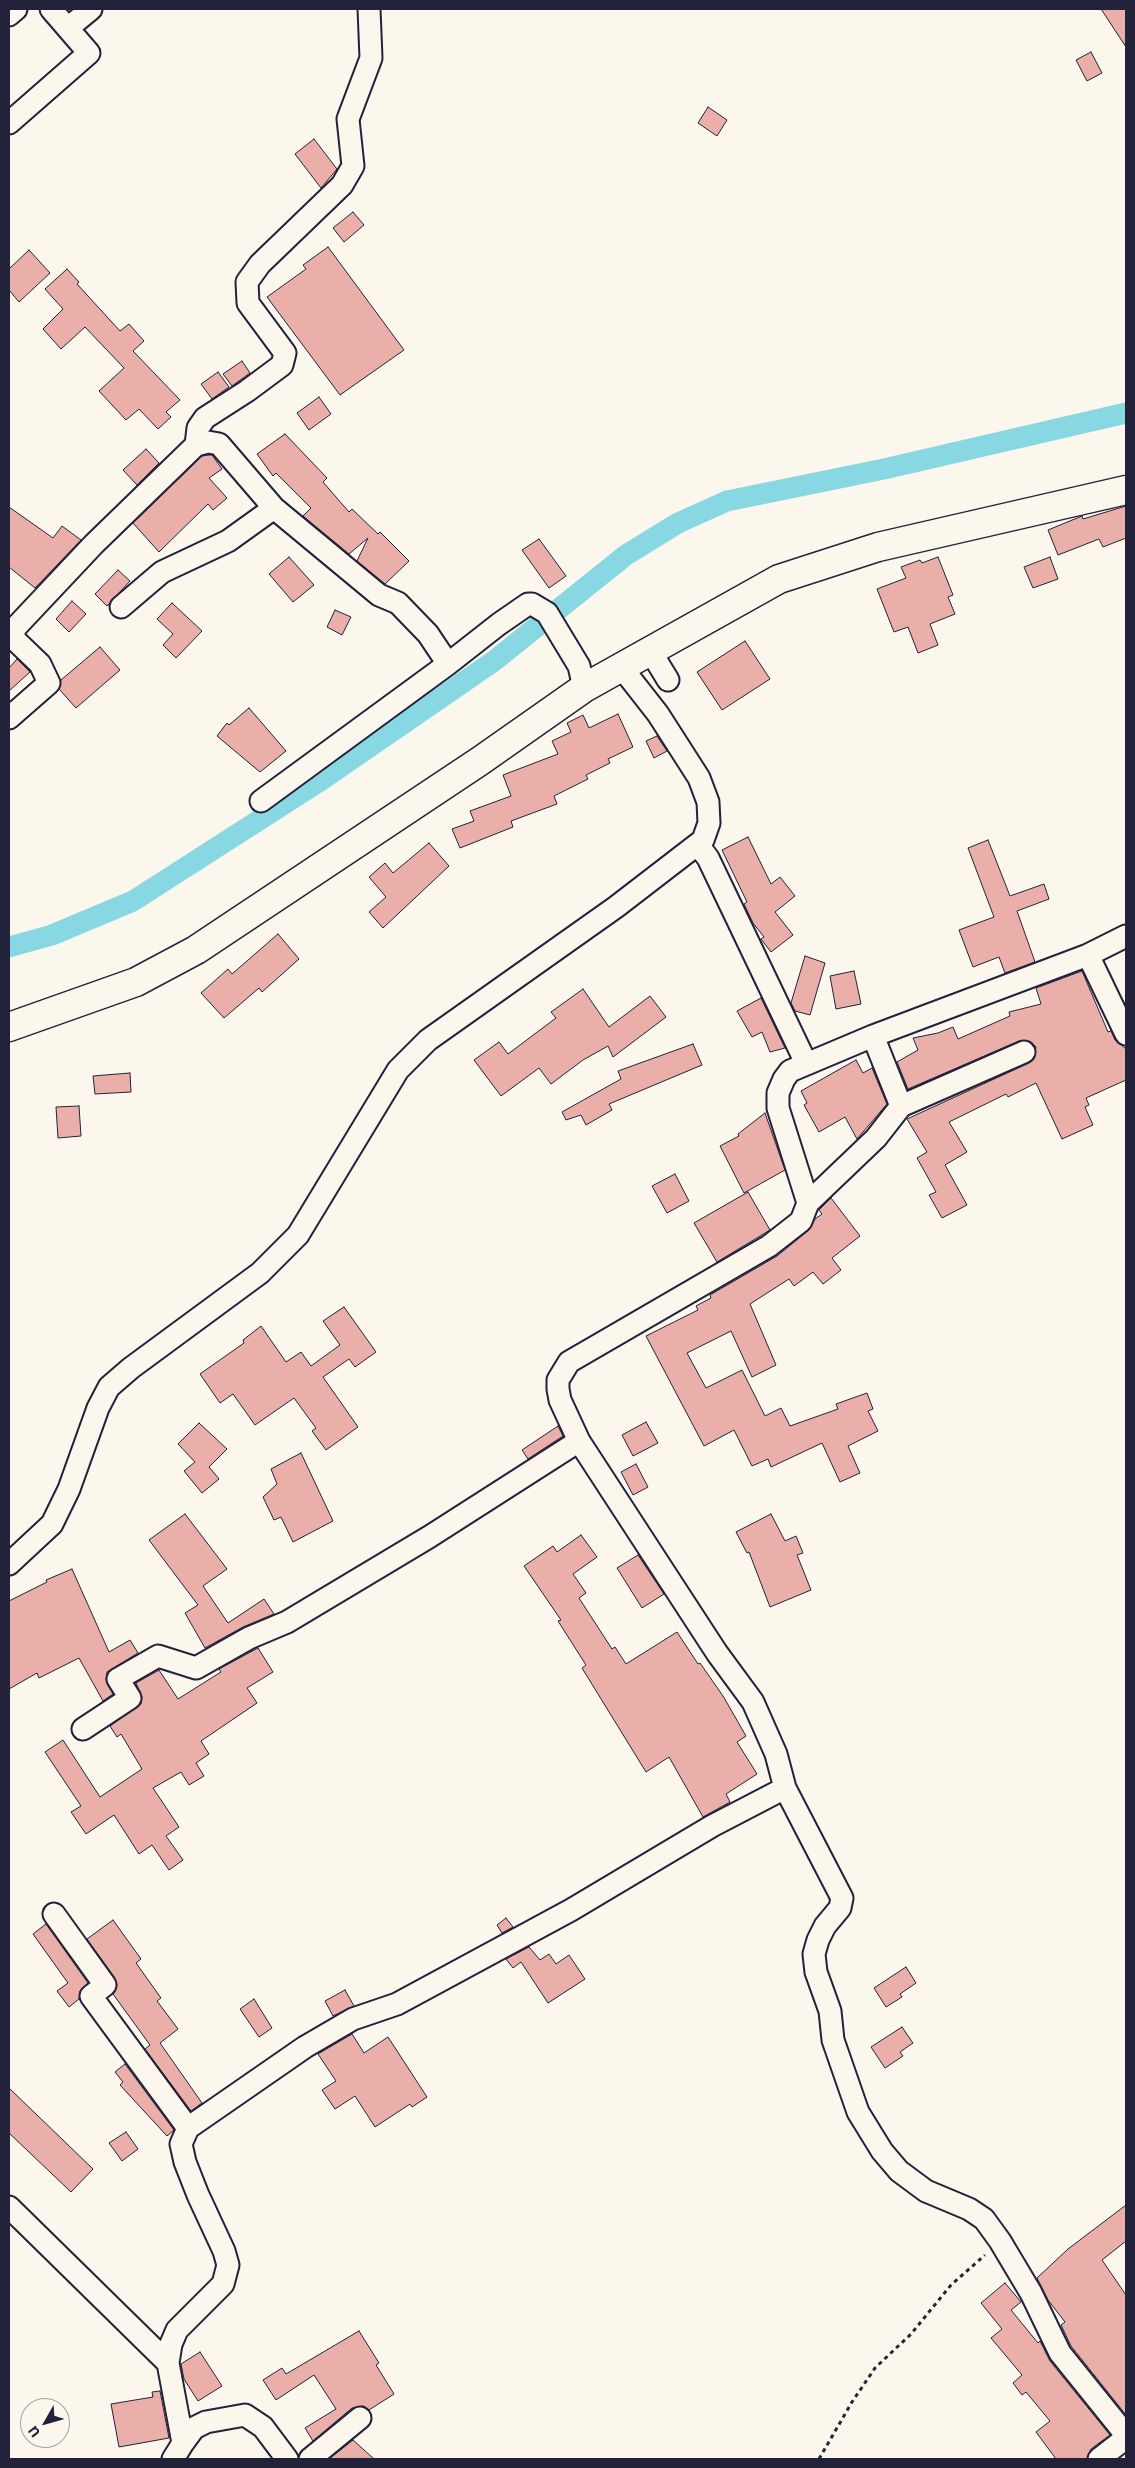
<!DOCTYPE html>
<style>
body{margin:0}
#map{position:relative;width:1135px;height:2468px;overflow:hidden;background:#fbf7ec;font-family:Mali,sans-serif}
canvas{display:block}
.frame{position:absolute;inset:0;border:10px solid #22223b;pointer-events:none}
.north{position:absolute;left:20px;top:2398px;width:50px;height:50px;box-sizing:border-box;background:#fbf7ec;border:1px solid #a4a2a5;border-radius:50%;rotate:232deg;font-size:14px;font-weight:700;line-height:20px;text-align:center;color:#22223b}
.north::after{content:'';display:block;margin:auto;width:18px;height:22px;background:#22223b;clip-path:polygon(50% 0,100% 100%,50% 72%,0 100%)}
</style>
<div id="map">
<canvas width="1135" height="2468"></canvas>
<div class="frame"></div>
<div class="north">U</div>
</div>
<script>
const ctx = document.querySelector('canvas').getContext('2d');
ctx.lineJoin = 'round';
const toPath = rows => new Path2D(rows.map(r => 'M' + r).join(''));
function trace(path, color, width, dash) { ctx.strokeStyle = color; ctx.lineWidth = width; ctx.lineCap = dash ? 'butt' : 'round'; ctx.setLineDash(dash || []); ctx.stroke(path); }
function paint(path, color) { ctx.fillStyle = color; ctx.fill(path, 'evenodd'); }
trace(toPath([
 [9,947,52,935,133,901,317,783,494,661,626,555,678,523,727,501,884,469,1126,413]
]), '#87d8e2', 21);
const building = toPath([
 [1101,9,1126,9,1126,47,1101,9],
 [1091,52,1102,73,1087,81,1076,60,1091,52],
 [708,107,727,120,717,136,698,123,708,107],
 [314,139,337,169,321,188,295,154,314,139],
 [353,212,364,225,344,242,333,228,353,212],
 [328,247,404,350,340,395,267,297,306,269,303,265,328,247],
 [29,250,50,273,19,302,9,290,9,269,29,250],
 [67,269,79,282,77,284,120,331,129,324,144,341,133,351,180,400,166,412,171,417,158,429,139,409,126,420,99,391,124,368,85,327,61,349,43,329,63,309,45,289,67,269],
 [242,361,250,373,232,386,223,374,242,361],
 [218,372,229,387,212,399,201,384,218,372],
 [319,397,331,414,309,430,297,413,319,397],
 [285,434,327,478,323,482,349,512,352,509,378,534,380,532,409,561,385,584,357,561,368,538,349,554,303,516,311,508,276,473,273,476,257,454,285,434],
 [146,449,159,463,137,485,123,470,146,449],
 [208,455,212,455,222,469,209,478,227,498,213,510,208,504,159,552,133,523,202,456,208,455],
 [1126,506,1126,538,1103,547,1099,539,1058,555,1048,530,1082,516,1083,519,1126,506],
 [9,507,53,538,62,526,81,540,35,588,9,567,9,507],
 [539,539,566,576,549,588,522,550,539,539],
 [289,557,314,585,293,602,269,574,289,557],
 [938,557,953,595,948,597,955,614,930,624,938,645,918,653,908,627,894,632,877,589,906,578,901,567,920,560,922,563,938,557],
 [1050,557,1058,579,1033,588,1024,567,1050,557],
 [118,570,130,581,107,606,95,594,118,570],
 [72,601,86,614,69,632,56,619,72,601],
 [172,603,202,631,176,658,163,645,173,634,157,619,172,603],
 [335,610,351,617,342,635,327,627,335,610],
 [745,641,770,679,722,710,697,672,745,641],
 [100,647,120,670,76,708,59,689,61,680,100,647],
 [17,659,30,672,9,691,9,668,17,659],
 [249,708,286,751,260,772,217,736,227,723,229,725,249,708],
 [618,714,633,747,608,759,610,763,586,775,588,779,554,796,557,804,511,821,513,827,460,848,452,829,474,821,470,811,511,796,503,775,558,754,552,741,571,732,567,723,583,715,589,728,618,714],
 [657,736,667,751,654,758,646,741,657,736],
 [748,837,771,884,780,877,795,896,775,912,793,935,771,952,761,939,764,937,753,923,744,904,747,902,722,850,748,837],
 [988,840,1010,896,1044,884,1049,899,1017,911,1035,962,1005,973,999,957,973,967,959,930,994,917,968,848,988,840],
 [429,843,449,866,383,928,369,912,386,897,369,877,385,863,393,873,429,843],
 [278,934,299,959,262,992,259,988,224,1018,201,993,228,969,232,974,278,934],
 [805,956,825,963,810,1015,795,1011,791,1003,805,956],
 [854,971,861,1004,836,1009,830,976,854,971],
 [1082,971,1108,1032,1111,1031,1115,1040,1126,1049,1126,1080,1086,1098,1089,1105,1085,1107,1093,1125,1062,1139,1036,1083,1008,1097,1006,1094,949,1122,967,1152,945,1165,967,1205,942,1218,929,1195,936,1192,917,1158,927,1152,907,1119,1029,1063,1034,1059,1036,1047,1031,1042,1019,1041,908,1089,897,1062,918,1050,913,1038,938,1033,953,1027,958,1039,1010,1016,1009,1012,1041,1004,1036,988,1082,971],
 [583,989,609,1027,650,996,666,1017,613,1057,608,1046,583,1060,551,1084,539,1068,501,1096,474,1060,499,1042,508,1054,556,1018,551,1012,583,989],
 [761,998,785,1048,770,1052,762,1032,752,1037,737,1011,761,998],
 [693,1044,702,1065,609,1104,612,1110,586,1125,581,1115,566,1120,562,1112,621,1079,618,1071,693,1044],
 [856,1060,863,1073,872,1068,887,1104,857,1139,845,1117,819,1132,804,1105,807,1103,801,1091,856,1060],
 [130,1073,131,1092,95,1094,93,1076,130,1073],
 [79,1106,81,1136,58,1138,56,1107,79,1106],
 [765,1113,785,1170,744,1193,720,1146,739,1136,738,1134,765,1113],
 [675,1174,689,1201,667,1213,652,1186,675,1174],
 [748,1192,770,1230,717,1262,694,1223,748,1192],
 [831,1198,860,1236,832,1258,841,1270,823,1284,813,1272,794,1286,789,1279,750,1304,776,1365,752,1377,731,1331,687,1353,706,1388,742,1370,765,1416,781,1408,790,1426,838,1409,836,1404,867,1393,873,1409,868,1411,878,1431,848,1446,860,1473,840,1482,822,1443,771,1467,768,1459,752,1466,734,1430,704,1446,646,1336,698,1310,696,1306,711,1298,710,1295,777,1256,809,1230,815,1219,822,1214,819,1210,831,1198],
 [344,1307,376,1352,355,1367,349,1359,323,1377,358,1427,326,1450,312,1431,316,1428,294,1398,255,1425,233,1394,220,1403,200,1374,244,1343,243,1340,261,1326,286,1362,301,1352,311,1366,340,1345,323,1321,344,1307],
 [646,1422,658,1443,633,1456,622,1435,646,1422],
 [199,1423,227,1449,209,1467,219,1479,202,1493,184,1471,195,1462,178,1444,199,1423],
 [558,1426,563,1436,528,1459,522,1450,558,1426],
 [301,1453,333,1521,293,1542,281,1517,274,1520,263,1497,277,1484,271,1469,301,1453],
 [636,1464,648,1487,633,1495,621,1472,636,1464],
 [185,1514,227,1569,203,1586,228,1623,264,1599,274,1614,243,1627,205,1648,185,1613,198,1605,149,1540,185,1514],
 [771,1514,785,1541,796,1536,803,1553,797,1555,811,1590,770,1607,749,1552,747,1553,736,1532,771,1514],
 [581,1535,597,1557,573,1574,586,1593,579,1598,612,1649,615,1647,626,1664,677,1632,698,1664,700,1663,723,1696,746,1736,737,1742,757,1774,726,1794,730,1802,703,1817,669,1757,646,1772,582,1668,586,1665,558,1621,561,1620,524,1566,553,1546,557,1552,581,1535],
 [638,1555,664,1594,642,1608,617,1568,638,1555],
 [72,1569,109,1652,130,1640,138,1653,107,1672,106,1680,113,1694,103,1701,79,1658,39,1678,37,1673,9,1689,9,1601,47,1582,46,1580,72,1569],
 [258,1648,273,1672,247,1688,257,1703,201,1741,209,1754,196,1763,204,1776,189,1785,181,1772,153,1788,179,1827,166,1836,183,1860,169,1870,152,1845,139,1854,114,1815,86,1834,71,1812,81,1806,45,1752,63,1740,100,1797,142,1769,121,1734,117,1737,110,1726,141,1704,142,1697,136,1683,159,1670,178,1699,221,1672,219,1669,258,1648],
 [506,1918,513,1927,502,1933,497,1925,506,1918],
 [113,1920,141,1959,136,1963,161,1998,157,2001,178,2029,160,2043,202,2103,191,2111,145,2049,150,2045,113,1994,117,1984,115,1978,87,1939,113,1920],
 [46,1924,88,1983,80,1991,79,1999,69,2007,57,1991,68,1983,33,1934,46,1924],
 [529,1947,540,1960,549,1954,556,1964,569,1955,585,1979,548,2003,521,1962,513,1968,506,1959,529,1947],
 [906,1967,916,1983,900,1994,902,1997,886,2007,874,1988,906,1967],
 [345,1990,354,2006,333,2016,325,2001,345,1990],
 [254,1999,272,2028,259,2037,240,2009,254,1999],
 [902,2027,913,2043,900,2052,903,2056,885,2068,871,2047,902,2027],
 [352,2034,364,2053,388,2037,427,2097,412,2107,410,2104,375,2127,355,2096,335,2109,322,2090,336,2081,318,2054,352,2034],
 [125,2064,174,2130,167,2136,120,2085,123,2082,115,2072,125,2064],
 [9,2088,93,2169,71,2192,9,2133,9,2088],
 [126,2132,138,2149,122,2161,109,2143,126,2132],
 [1126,2205,1126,2241,1102,2260,1126,2295,1126,2415,1071,2346,1061,2325,1065,2322,1048,2300,1037,2278,1068,2249,1126,2205],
 [1005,2283,1021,2302,1011,2310,1038,2343,1040,2341,1050,2361,1110,2435,1091,2449,1087,2459,1056,2459,1036,2432,1050,2421,1026,2392,1022,2395,1013,2383,1022,2375,991,2338,1002,2329,981,2303,1005,2283],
 [359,2331,379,2363,376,2365,394,2394,369,2410,364,2406,352,2408,313,2441,305,2428,336,2409,314,2375,276,2400,263,2380,282,2368,286,2374,359,2331],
 [200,2352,222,2386,198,2401,184,2379,181,2364,200,2352],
 [160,2391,169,2438,119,2447,111,2404,153,2397,152,2392,160,2391],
 [353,2440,374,2459,329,2459,353,2440]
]);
paint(building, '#eaafa9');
trace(building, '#22223b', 1);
const minor = toPath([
 [9,15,16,9],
 [68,28,91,9],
 [9,123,89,53,51,9],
 [196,445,198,428,205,418,247,391,282,365,285,353,248,303,247,282,260,264,342,185,353,166,348,119,371,58,369,9],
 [121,607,162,572,228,541,274,508],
 [651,652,668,680],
 [9,718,49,683,40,664,14,639,14,629,94,544,196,445,208,442,219,444,274,508,379,595,398,603,428,634,448,664,499,624,528,604,532,604,547,613,579,666,584,688],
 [261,801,448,664],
 [698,845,708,858,806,1063],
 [1126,936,1088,955,873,1036,790,1071,784,1079,778,1093,778,1108,808,1203,801,1221,769,1246,569,1362,558,1380,558,1389,560,1400,579,1441,717,1653,753,1702,776,1754,785,1788,842,1898,840,1908,825,1926,818,1940,814,1954,816,1972,830,2011,833,2040,858,2112,882,2151,899,2171,926,2191,969,2209,984,2219,1000,2241,1031,2293,1060,2353,1126,2435],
 [1088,955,1126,1034],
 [901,1106,1024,1052],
 [808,1203,876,1138,901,1106,873,1036],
 [9,1564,52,1524,69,1489,98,1408,109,1387,131,1368,260,1273,298,1235,398,1070,428,1040,616,907,703,840,709,823,708,802,699,778,658,714,622,668],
 [83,1729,130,1698,118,1679,158,1656,196,1668,249,1638,287,1622,429,1537,579,1441],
 [54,1914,105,1985,91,1996,188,2128],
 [9,2207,168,2363],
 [183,2443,194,2428,206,2422,245,2415,263,2427,287,2459],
 [173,2459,183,2443,168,2363,171,2344,177,2330,223,2284,228,2265,224,2251,198,2195,185,2162,181,2144,188,2128,305,2047,353,2019,397,2004,571,1910,712,1826,785,1788],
 [310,2459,360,2418],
 [1099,2459,1126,2438]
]);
const tertiary = toPath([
 [9,1027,136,982,196,950,480,761,584,688,779,579,878,547,1126,490]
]);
trace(minor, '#22223b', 25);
trace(tertiary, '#22223b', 31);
trace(toPath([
 [819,2459,852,2402,875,2368,911,2334,951,2285,985,2255]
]), '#22223b', 3, [4, 4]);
trace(minor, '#fbf7ec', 21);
trace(tertiary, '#fbf7ec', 28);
</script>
